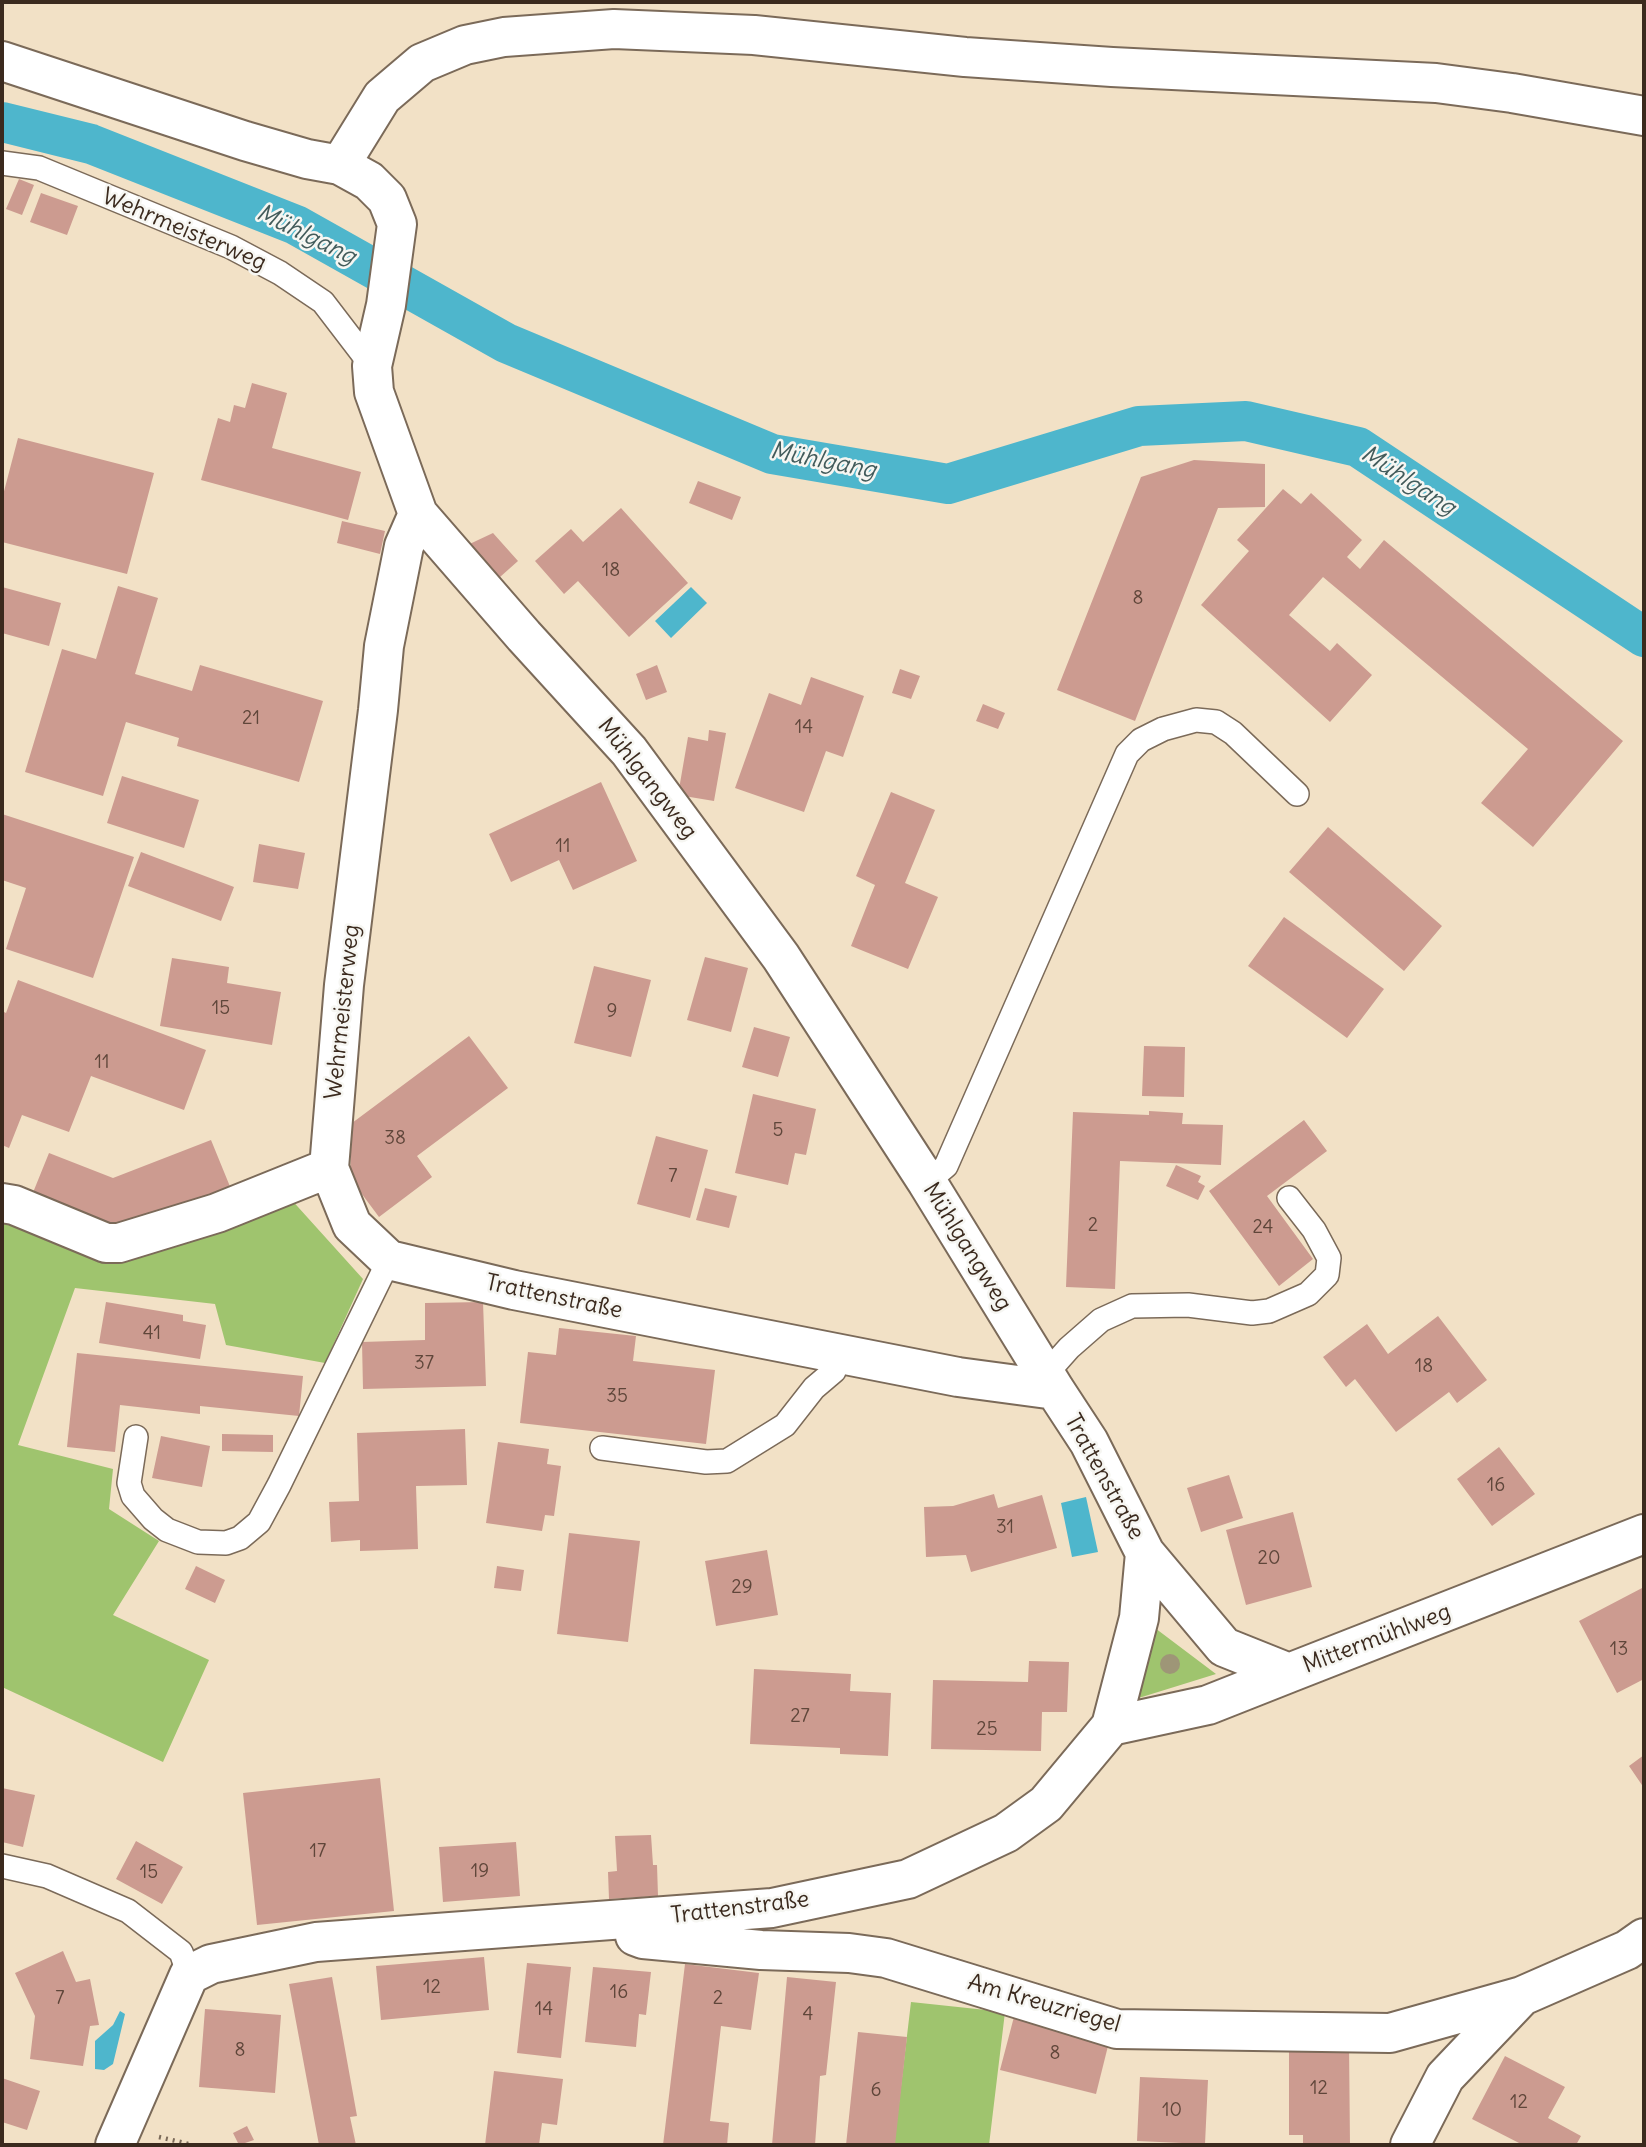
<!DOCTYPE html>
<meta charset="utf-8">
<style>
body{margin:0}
#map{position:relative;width:1646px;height:2147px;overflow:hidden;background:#f2e1c6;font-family:Delius,sans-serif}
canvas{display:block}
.frame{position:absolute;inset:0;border:4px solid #3b2a1e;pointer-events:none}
</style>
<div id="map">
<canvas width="1646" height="2147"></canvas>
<div class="frame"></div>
</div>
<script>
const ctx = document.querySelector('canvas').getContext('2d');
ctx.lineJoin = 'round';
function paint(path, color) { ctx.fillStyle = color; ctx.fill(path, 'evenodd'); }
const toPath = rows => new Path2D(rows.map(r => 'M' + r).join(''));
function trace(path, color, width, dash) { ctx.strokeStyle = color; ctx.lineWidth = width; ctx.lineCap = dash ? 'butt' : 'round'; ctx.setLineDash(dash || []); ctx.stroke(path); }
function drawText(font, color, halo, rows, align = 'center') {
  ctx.font = font + ' Delius,sans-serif'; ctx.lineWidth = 5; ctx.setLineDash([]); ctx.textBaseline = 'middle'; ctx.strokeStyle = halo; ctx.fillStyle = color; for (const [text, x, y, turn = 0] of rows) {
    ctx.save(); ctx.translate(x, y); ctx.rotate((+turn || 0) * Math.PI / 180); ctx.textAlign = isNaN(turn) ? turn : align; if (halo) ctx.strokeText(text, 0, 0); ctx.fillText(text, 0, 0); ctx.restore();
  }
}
paint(toPath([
 [289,1197,363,1279,325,1363,226,1345,215,1304,75,1288,18,1445,113,1469,109,1509,159,1541,113,1615,209,1660,163,1762,2,1687,2,1218],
 [1151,1625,1216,1674,1129,1701],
 [911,2002,1005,2012,989,2145,894,2145]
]), '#9fc46e');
paint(toPath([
 [691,587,707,603,671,638,655,621],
 [1086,1497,1098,1552,1072,1557,1061,1503],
 [120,2011,125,2014,113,2064,104,2070,95,2069,95,2041,113,2025]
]), '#4eb6cc');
trace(toPath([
 [2,122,91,144,296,225,506,343,772,454,948,484,1139,426,1246,421,1358,447,1644,637]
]), '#4eb6cc', 40);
paint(toPath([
 [19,179,34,185,22,215,6,209],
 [41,193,78,206,67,235,30,222],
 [252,383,287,393,272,448,361,472,348,520,201,480,218,418,230,422,234,405,245,408],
 [18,438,154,473,127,574,2,542,2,499],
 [1194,460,1265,464,1265,507,1218,508,1135,721,1057,690,1141,477],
 [698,481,741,497,732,520,689,503],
 [1283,489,1301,504,1311,493,1362,540,1347,557,1360,569,1384,540,1623,741,1533,847,1481,803,1528,749,1323,577,1289,615,1330,651,1337,643,1372,675,1330,722,1201,605,1249,551,1237,540],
 [621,508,688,583,629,637,578,581,564,594,535,561,571,529,583,542],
 [342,521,385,531,380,554,337,543],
 [493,533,518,561,491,585,459,549],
 [118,586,158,598,135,674,192,691,200,665,323,701,299,782,177,746,179,738,126,722,103,796,25,772,62,649,96,659],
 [2,587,61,603,49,646,2,633],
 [657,665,667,692,646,700,636,674],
 [900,669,920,676,911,699,892,693],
 [811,677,864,696,843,757,826,751,804,812,735,788,769,693,801,705],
 [983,704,1005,713,998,729,976,721],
 [709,730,726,733,714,801,678,795,688,737,708,741],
 [122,776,199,800,184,848,107,823],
 [601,782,637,861,573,890,559,860,511,882,489,834],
 [891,792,935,810,905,883,938,897,908,969,851,946,875,885,856,876],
 [2,814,134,857,93,978,6,949,26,888,2,880],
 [1328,827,1442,926,1404,971,1289,872],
 [259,844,305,853,298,889,253,882],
 [141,852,234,887,221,921,128,886],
 [1284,917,1384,989,1347,1038,1248,966],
 [705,957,748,968,731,1032,687,1020],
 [172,958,229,967,227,983,281,992,272,1045,160,1026],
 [594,966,651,980,631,1057,574,1043],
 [18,980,206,1050,184,1110,91,1076,69,1132,22,1115,9,1148,2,1145,2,1011,6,1013],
 [754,1027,790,1037,778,1077,742,1067],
 [469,1036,508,1088,417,1156,432,1177,379,1217,350,1178,352,1123],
 [1144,1046,1185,1047,1184,1097,1142,1096],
 [753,1094,816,1109,806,1155,795,1153,788,1185,735,1173],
 [1149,1111,1183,1113,1182,1124,1223,1125,1221,1165,1120,1161,1115,1289,1066,1287,1073,1112,1149,1115],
 [1304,1120,1327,1151,1267,1196,1313,1259,1279,1286,1209,1191],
 [656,1136,708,1150,690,1218,637,1204],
 [211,1140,231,1189,119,1229,32,1195,49,1153,113,1178],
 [1176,1165,1201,1176,1198,1182,1205,1186,1198,1200,1166,1186],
 [705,1188,737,1196,729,1228,696,1220],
 [106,1302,183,1315,183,1321,206,1325,200,1359,99,1343],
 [483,1302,486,1386,363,1389,362,1342,425,1340,425,1303],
 [1438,1316,1487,1380,1457,1403,1449,1392,1396,1432,1355,1379,1346,1387,1323,1357,1367,1324,1388,1354],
 [559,1328,636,1336,633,1361,715,1370,706,1444,520,1423,528,1352,556,1355],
 [77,1353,303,1376,299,1416,200,1406,200,1414,120,1405,115,1452,67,1447],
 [465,1429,467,1485,416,1486,418,1549,360,1551,360,1540,331,1542,329,1502,359,1501,357,1433],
 [222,1434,273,1435,273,1452,222,1451],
 [161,1436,210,1446,202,1487,152,1478],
 [498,1442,549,1449,547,1464,561,1466,554,1516,545,1515,542,1531,486,1523],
 [1499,1447,1535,1494,1492,1526,1457,1479],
 [1229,1475,1243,1518,1201,1532,1187,1488],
 [994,1494,998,1508,1042,1495,1057,1548,971,1572,966,1555,926,1557,924,1507,953,1506],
 [1293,1512,1312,1587,1246,1605,1226,1530],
 [569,1533,640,1541,628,1642,557,1634],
 [767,1550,778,1615,716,1626,705,1561],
 [196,1566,225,1580,215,1603,185,1589],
 [497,1566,524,1570,521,1591,494,1588],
 [1644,1587,1644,1679,1617,1693,1579,1621],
 [1029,1661,1069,1662,1067,1712,1042,1712,1041,1751,931,1749,933,1680,1028,1682],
 [754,1669,851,1674,850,1691,891,1693,888,1756,840,1754,840,1748,750,1744],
 [1644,1755,1644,1788,1629,1766],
 [380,1778,394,1911,257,1925,243,1793],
 [2,1788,35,1795,23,1847,2,1842],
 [651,1835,653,1865,657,1865,658,1896,609,1899,608,1872,617,1871,615,1836],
 [136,1841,183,1867,162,1904,116,1879],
 [516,1842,520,1896,443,1902,439,1847],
 [63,1951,76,1982,90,1979,99,2025,90,2026,83,2066,30,2059,35,2016,15,1973],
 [484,1957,489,2010,381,2020,376,1966],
 [527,1963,571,1967,561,2058,517,2053],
 [685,1964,759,1973,751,2030,721,2026,710,2121,729,2123,727,2145,663,2145],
 [593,1967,651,1972,646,2015,639,2014,636,2047,585,2042],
 [332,1977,357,2116,350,2117,356,2145,319,2145,289,1984],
 [787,1977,836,1982,826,2075,820,2076,815,2145,772,2145],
 [205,2009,281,2015,275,2093,199,2087],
 [1015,2013,1110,2038,1096,2094,1000,2070],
 [858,2032,907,2037,895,2145,846,2145],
 [1289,2043,1349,2043,1350,2145,1303,2145,1303,2135,1289,2135],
 [1505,2056,1565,2087,1548,2118,1581,2136,1576,2145,1523,2145,1472,2119],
 [494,2071,563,2079,557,2125,542,2123,539,2145,485,2145],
 [1140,2077,1208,2080,1205,2144,1137,2141],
 [2,2078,40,2091,27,2130,2,2122],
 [247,2126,254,2140,239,2145,233,2133]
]), '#cc9b90');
const service = toPath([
 [2,163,39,168,231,247,280,273,323,302,372,366],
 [927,1182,946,1166,1127,754,1141,740,1163,729,1196,720,1216,722,1233,733,1297,794],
 [1045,1375,1069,1348,1101,1320,1132,1306,1188,1305,1252,1313,1269,1311,1308,1294,1327,1275,1329,1258,1314,1230,1289,1198],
 [136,1437,129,1483,133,1496,153,1519,167,1530,198,1542,226,1543,240,1538,259,1522,279,1485,389,1260],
 [602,1448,706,1462,727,1461,785,1425,814,1388,834,1371,835,1354],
 [2,1866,47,1876,128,1911,181,1952,189,1975]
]);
const minor = toPath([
 [2,61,245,141,307,159,340,165,369,181,387,199,397,224,386,305,372,366,374,392,418,514,524,636,629,751,781,957,927,1182,1055,1390,1089,1442,1145,1553,1139,1618,1111,1726,1046,1804,1006,1833,908,1879,772,1908,316,1942,211,1964,189,1975,115,2145],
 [340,165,382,97,422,63,465,45,504,37,614,29,754,35,965,57,1112,67,1436,83,1512,93,1644,116],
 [418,514,404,546,384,646,378,710,344,985,329,1168,352,1225,389,1260,514,1290,958,1377,1055,1390],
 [2,1203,14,1205,106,1243,119,1243,217,1213,329,1168],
 [1145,1553,1224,1647,1289,1673,1644,1534],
 [1111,1726,1208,1705,1289,1673],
 [635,1936,643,1939,761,1950,849,1953,886,1958,1117,2029,1390,2033,1522,1996],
 [1410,2145,1445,2077,1522,1996,1627,1950,1644,1938]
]);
trace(service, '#7b6a59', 26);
trace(minor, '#7b6a59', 42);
trace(toPath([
 [159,2137,193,2145]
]), '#7b6a59', 4.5, [2, 5]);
trace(service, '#fff', 23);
trace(minor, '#fff', 38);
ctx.fillStyle = '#9e9677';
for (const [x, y] of [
 [1170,1664]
]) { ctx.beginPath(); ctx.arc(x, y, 10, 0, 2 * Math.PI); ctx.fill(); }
drawText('19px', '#5f463a', null, [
 ["18",611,571],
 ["8",1138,599],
 ["21",251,719],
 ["14",804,728],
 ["11",563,847],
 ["15",221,1009],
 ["9",612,1012],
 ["11",102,1063],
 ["5",778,1131],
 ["38",395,1139],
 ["7",673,1177],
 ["2",1093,1226],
 ["24",1263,1228],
 ["41",152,1334],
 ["37",424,1364],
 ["18",1424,1367],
 ["35",617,1397],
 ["16",1496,1486],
 ["31",1005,1528],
 ["20",1269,1559],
 ["29",742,1588],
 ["13",1619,1650],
 ["27",800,1717],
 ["25",987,1730],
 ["17",318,1852],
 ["19",480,1872],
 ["15",149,1873],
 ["12",432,1988],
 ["16",619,1993],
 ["7",60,1999],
 ["2",718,1999],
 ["14",544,2010],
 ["4",808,2015],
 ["8",240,2051],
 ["8",1055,2054],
 ["12",1319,2089],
 ["6",876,2091],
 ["12",1519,2103],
 ["10",1172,2111]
]);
drawText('23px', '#3b2a1e', '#f6f6f2', [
 ["Wehrmeisterweg",184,230,23],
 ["Mühlgangweg",647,779,52],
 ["Wehrmeisterweg",343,1012,-84],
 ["Mühlgangweg",967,1247,58],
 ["Trattenstraße",554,1297,12],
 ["Trattenstraße",1104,1477,61],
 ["Mittermühlweg",1377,1639,-21],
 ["Trattenstraße",740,1908,-7],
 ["Am Kreuzriegel",1044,2004,16]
]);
drawText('italic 24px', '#425b5b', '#f6f6f2', [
 ["Mühlgang",306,235,26],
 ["Mühlgang",823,461,11],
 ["Mühlgang",1408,481,33]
]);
</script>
